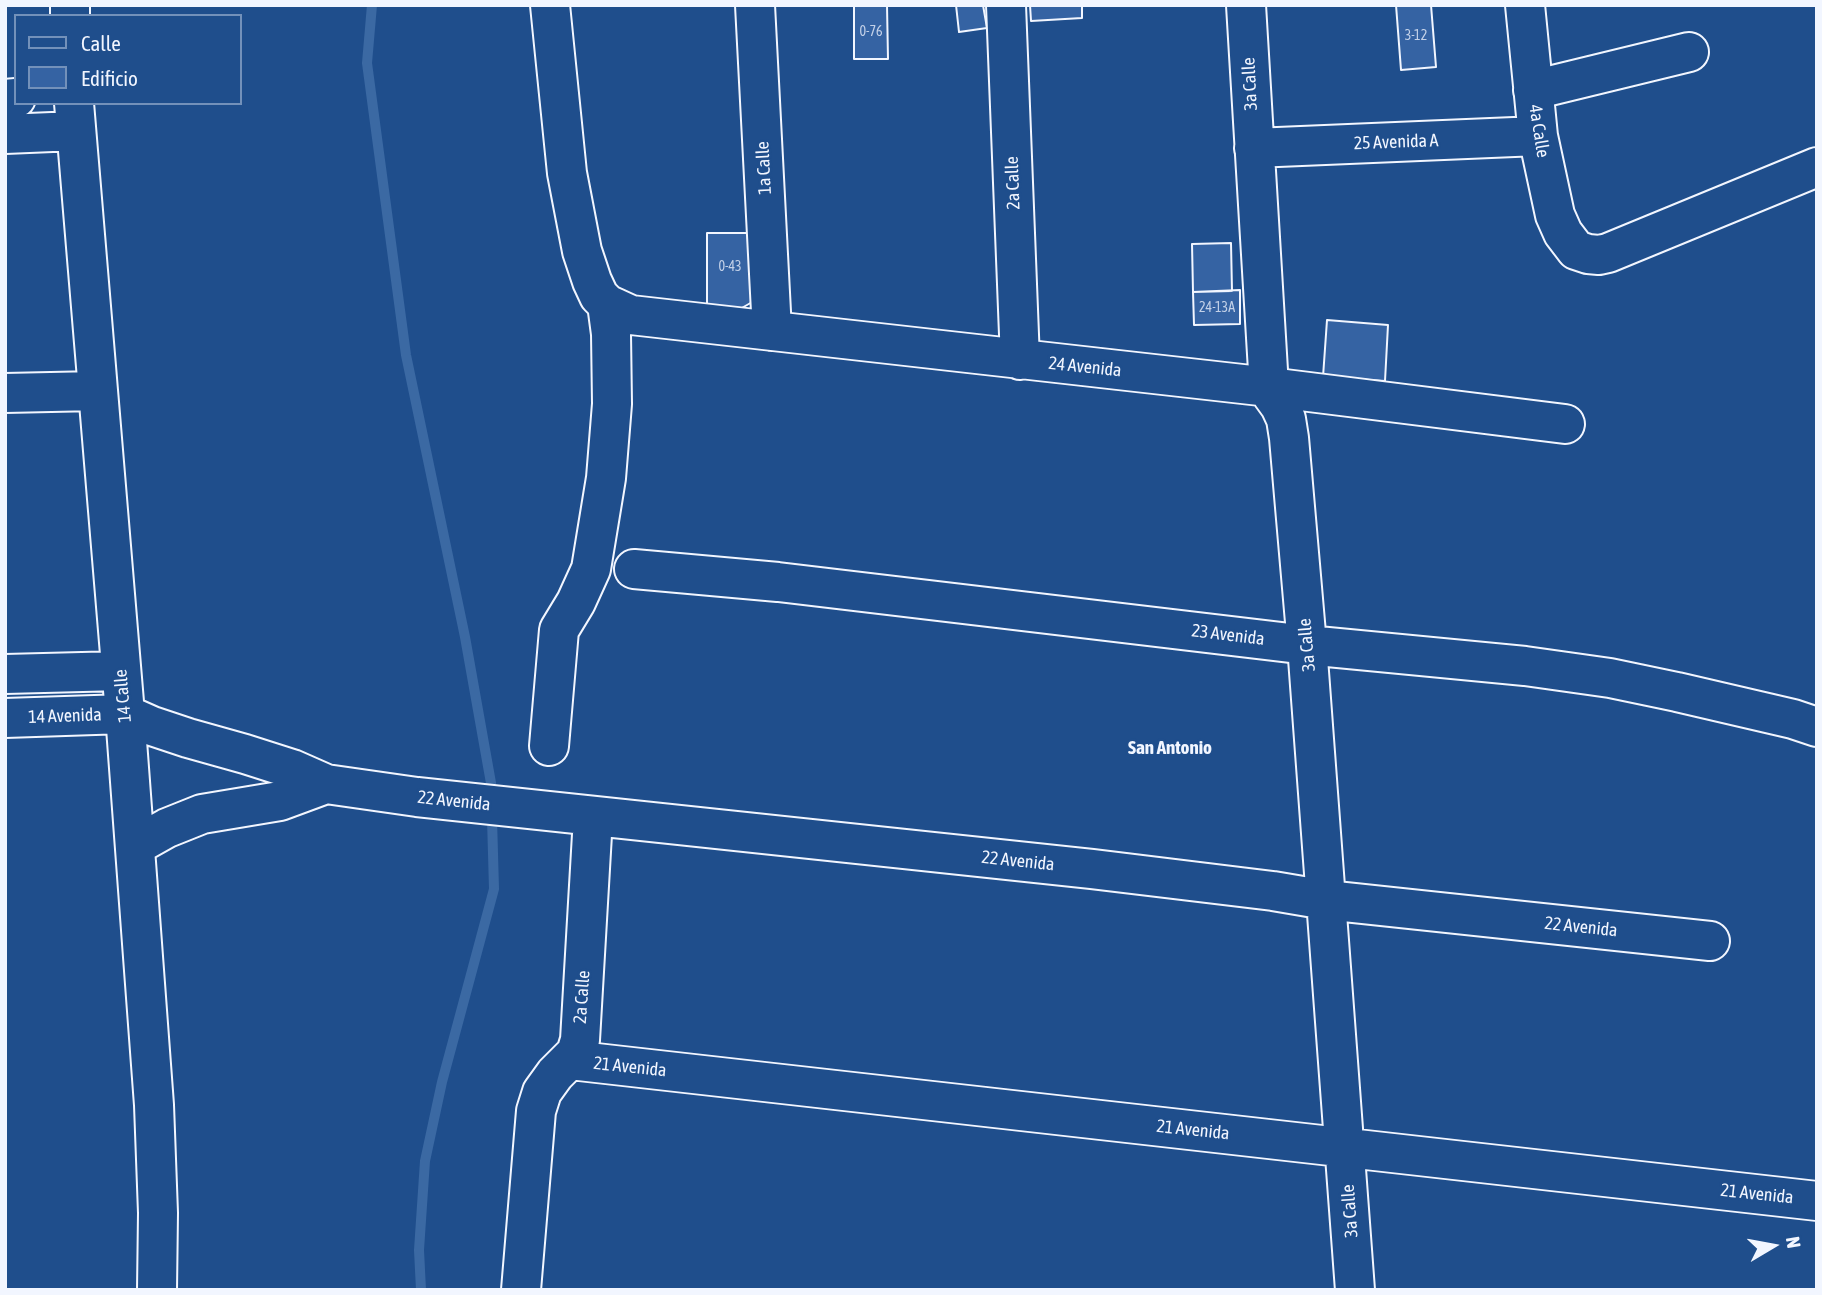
<!DOCTYPE html>
<style>
body{margin:0}
#map{position:relative;width:1822px;height:1295px;overflow:hidden;background:#1f4e8c;font-family:"Asap Condensed",sans-serif}
canvas{display:block}
.frame{position:absolute;inset:0;border:7px solid #f2f6ff;pointer-events:none}
.legend{position:absolute;left:14px;top:14px;width:228px;height:91px;box-sizing:border-box;background:#1f4e8c;border:2px solid #7391ba;margin:0;padding:9px 12px;list-style:none;font-size:21px;color:#f2f6ff}
.legend li{display:flex;align-items:center;gap:14px;height:35px}
.legend b{width:35px;border:2px solid #7391ba}
.north{position:absolute;left:1738px;top:1211px;width:70px;height:70px;-webkit-text-stroke:5px #1f4e8c;paint-order:stroke;rotate:80deg;font-size:19px;font-weight:700;line-height:28px;text-align:center;color:#f2f6ff}
.north::after{content:'';display:block;margin:auto;width:24px;height:32px;background:#f2f6ff;clip-path:polygon(50% 0,100% 100%,50% 72%,0 100%)}
</style>
<div id="map">
<canvas width="1822" height="1295"></canvas>
<div class="frame"></div>
<ul class="legend">
<li><b style="height:9px;background:#1f4e8c"></b>Calle</li>
<li><b style="height:19px;background:#3563a3"></b>Edificio</li>
</ul>
<div class="north">N</div>
</div>
<script>
const ctx = document.querySelector('canvas').getContext('2d');
ctx.lineJoin = 'round';
const toPath = rows => new Path2D(rows.map(r => 'M' + r).join(''));
function trace(path, color, width, dash) { ctx.strokeStyle = color; ctx.lineWidth = width; ctx.lineCap = dash ? 'butt' : 'round'; ctx.setLineDash(dash || []); ctx.stroke(path); }
function paint(path, color) { ctx.fillStyle = color; ctx.fill(path, 'evenodd'); }
function drawText(font, color, halo, rows, align = 'center') {
  ctx.font = font + ' "Asap Condensed",sans-serif'; ctx.lineWidth = 5; ctx.setLineDash([]); ctx.textBaseline = 'middle'; ctx.strokeStyle = halo; ctx.fillStyle = color; for (const [text, x, y, turn = 0] of rows) {
    ctx.save(); ctx.translate(x, y); ctx.rotate((+turn || 0) * Math.PI / 180); ctx.textAlign = isNaN(turn) ? turn : align; if (halo) ctx.strokeText(text, 0, 0); ctx.fillText(text, 0, 0); ctx.restore();
  }
}
trace(toPath([
 [372,5,367,63,406,355,465,637,491,783,494,889,442,1082,425,1161,419,1250,421,1290]
]), '#3b69a3', 10);
const building = toPath([
 [854,5,887,5,888,59,854,59,854,5],
 [956,5,983,5,987,28,959,32,956,5],
 [1030,5,1082,5,1082,18,1031,21,1030,5],
 [1396,5,1431,5,1436,67,1401,70,1396,5],
 [707,233,754,233,754,301,740,309,707,310,707,233],
 [1231,243,1232,291,1193,292,1192,244,1231,243],
 [1240,290,1240,324,1194,325,1193,292,1240,290],
 [1327,320,1388,325,1385,381,1323,377,1327,320]
]);
paint(building, '#3563a3');
trace(building, '#f2f6ff', 2);
const minor = toPath([
 [70,5,70,16],
 [755,5,772,331],
 [1006,5,1020,360],
 [1246,5,1269,387,1272,395,1280,406,1286,419,1289,438,1307,645,1355,1290],
 [1525,5,1538,136,1555,215,1563,233,1576,250,1588,254,1599,255,1608,253,1817,167],
 [1533,90,1689,52],
 [5,99,16,98],
 [74,103,125,714,154,1105,158,1213,157,1290],
 [5,134,76,131],
 [1254,148,1538,136],
 [607,304,631,315,1269,387,1565,424],
 [5,393,97,391],
 [634,569,778,582,1307,645,1525,666,1610,678,1677,692,1793,719,1817,727],
 [5,674,121,671],
 [5,718,125,714,152,726,188,738,245,754,292,769,326,784,417,797,1092,869,1273,891,1326,900,1710,941],
 [549,746,559,630,576,602,591,569,606,478,612,404,611,334,607,304,599,296,592,281,582,251,567,173,550,5],
 [135,846,167,828,202,814,280,801,326,784],
 [570,1060,1817,1201],
 [521,1290,536,1111,542,1092,555,1074,576,1053,580,1040,593,817]
]);
trace(minor, '#f2f6ff', 42);
trace(minor, '#1f4e8c', 38);
drawText('14px', '#c3d1e8', null, [
 ["0-76",871,32],
 ["3-12",1416,36],
 ["0-43",730,267],
 ["24-13A",1217,308]
]);
drawText('18px', '#f2f6ff', '#1f4e8c', [
 ["3a Calle",1250,84,-93],
 ["4a Calle",1539,131,81],
 ["25 Avenida A",1396,142,-2],
 ["1a Calle",764,168,-93],
 ["2a Calle",1013,183,-92],
 ["24 Avenida",1085,367,6],
 ["23 Avenida",1228,635,7],
 ["3a Calle",1307,645,-95],
 ["14 Calle",123,696,-95],
 ["14 Avenida",65,716,-2],
 ["22 Avenida",454,801,6],
 ["22 Avenida",1018,861,6],
 ["22 Avenida",1581,927,6],
 ["2a Calle",582,997,-86],
 ["21 Avenida",630,1067,6],
 ["21 Avenida",1193,1130,6],
 ["21 Avenida",1757,1194,6],
 ["3a Calle",1350,1211,-94]
]);
drawText('bold 19px', '#f2f6ff', '#1f4e8c', [
 ["San Antonio",1170,748]
]);
</script>
